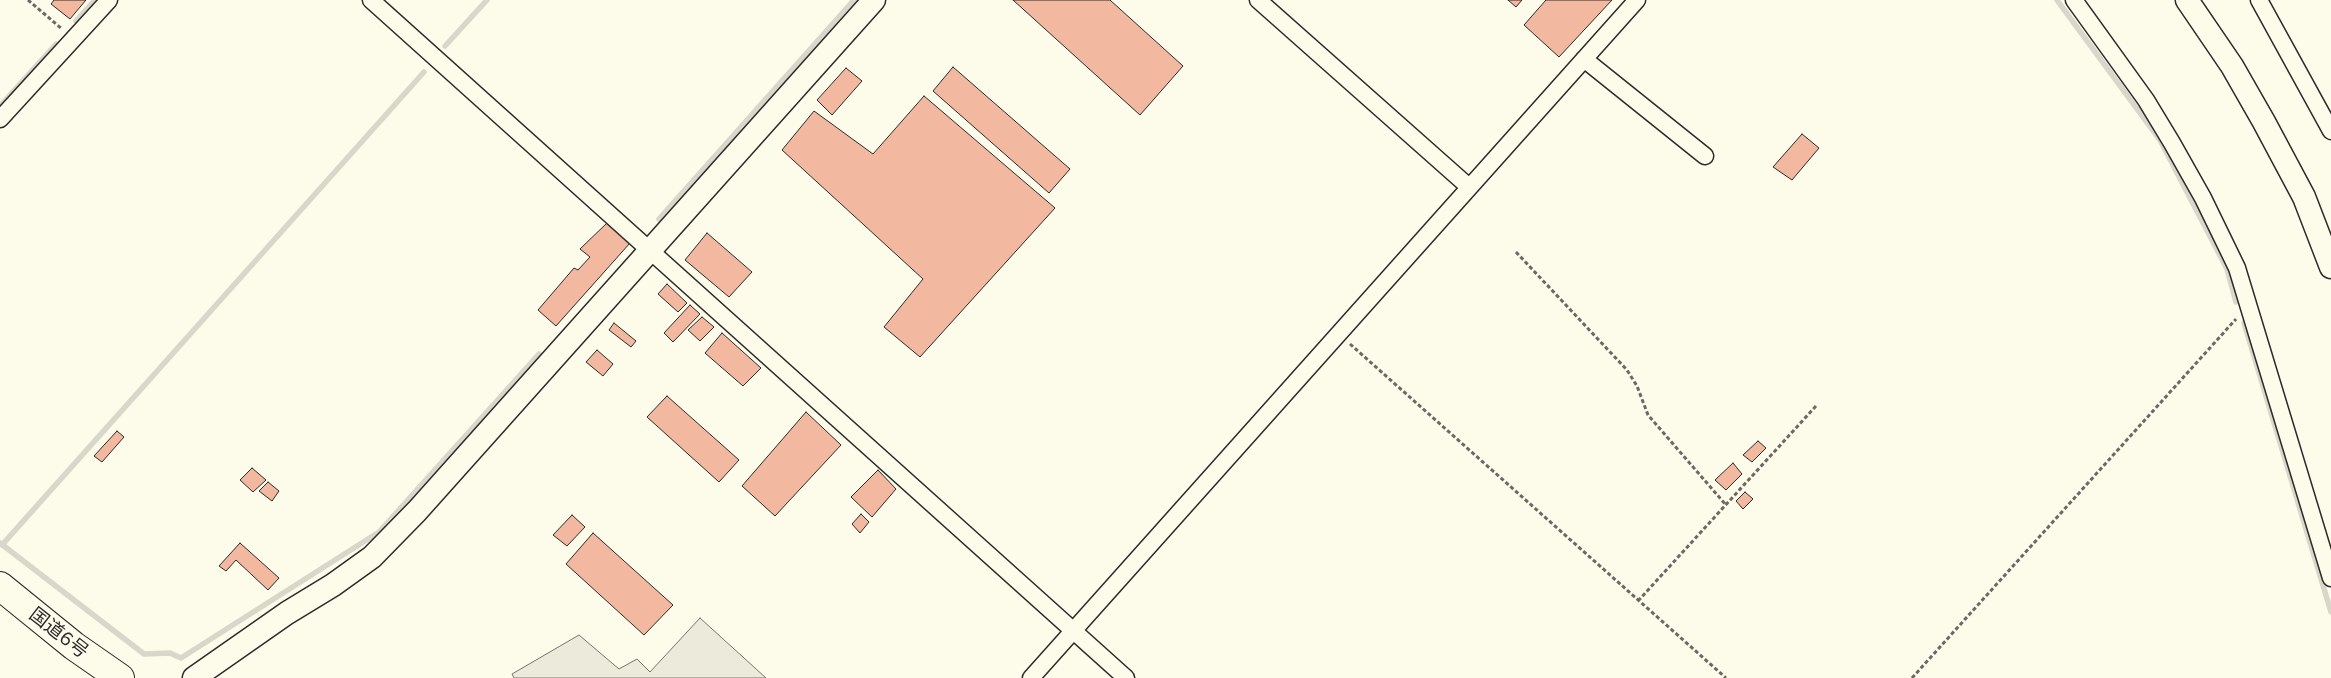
<!DOCTYPE html>
<meta charset="utf-8">
<style>
body{margin:0}
canvas{display:block;background:#fdfbea}
</style>
<canvas width="2331" height="678"></canvas>
<script>
const ctx = document.querySelector('canvas').getContext('2d');
ctx.lineJoin = 'round';
function paint(path, color) { ctx.fillStyle = color; ctx.fill(path, 'evenodd'); }
const toPath = rows => new Path2D(rows.map(r => 'M' + r).join(''));
function trace(path, color, width, dash) { ctx.strokeStyle = color; ctx.lineWidth = width; ctx.lineCap = dash ? 'butt' : 'round'; ctx.setLineDash(dash || []); ctx.stroke(path); }
function drawText(font, color, halo, rows, align = 'center') {
  ctx.font = font + ' Commissioner,"Noto Sans JP",sans-serif'; ctx.lineWidth = 4; ctx.setLineDash([]); ctx.textBaseline = 'middle'; ctx.strokeStyle = halo; ctx.fillStyle = color; for (const [text, x, y, turn = 0] of rows) {
    ctx.save(); ctx.translate(x, y); ctx.rotate((+turn || 0) * Math.PI / 180); ctx.textAlign = isNaN(turn) ? turn : align; if (halo) ctx.strokeText(text, 0, 0); ctx.fillText(text, 0, 0); ctx.restore();
  }
}
const green = toPath([
 [700,618,766,678,514,678,512,674,579,635,619,669,637,659,650,672,700,618]
]);
paint(green, '#ecebdb');
trace(green, '#74746e', 1);
trace(toPath([
 [2057,0,2160,140,2227,269,2236,302],
 [76,21,95,0],
 [445,46,487,0],
 [0,106,56,44],
 [659,219,854,0],
 [2244,323,2331,612],
 [0,543,144,654,170,653,181,658,379,532,539,354],
 [2,545,424,72]
]), '#d8d7c9', 5.5);
const building = toPath([
 [54,0,86,0,70,19,51,4,54,0],
 [1013,0,1110,0,1183,66,1140,115,1013,0],
 [1508,0,1522,0,1516,7,1508,0],
 [1546,0,1612,0,1559,57,1524,25,1546,0],
 [953,67,1070,169,1049,193,933,91,953,67],
 [846,68,862,81,832,115,817,100,846,68],
 [924,96,1055,208,920,357,884,327,923,279,782,150,814,111,873,154,924,96],
 [1802,134,1819,148,1792,180,1773,167,1802,134],
 [608,222,630,243,556,326,538,310,574,268,578,270,590,257,580,249,608,222],
 [707,233,752,272,729,297,685,260,707,233],
 [667,284,687,303,678,312,658,294,667,284],
 [690,305,700,314,673,342,664,333,690,305],
 [702,317,714,327,700,341,688,330,702,317],
 [614,323,636,341,631,347,609,330,614,323],
 [722,333,761,368,743,386,705,353,722,333],
 [597,350,613,364,603,376,586,362,597,350],
 [667,396,739,460,719,482,647,417,667,396],
 [806,412,841,445,775,516,742,486,806,412],
 [117,431,124,437,102,462,94,456,117,431],
 [1758,441,1766,448,1752,462,1743,455,1758,441],
 [1733,463,1742,474,1726,490,1715,480,1733,463],
 [252,468,266,480,253,492,240,480,252,468],
 [878,470,896,489,872,517,851,497,878,470],
 [268,482,279,491,272,501,259,491,268,482],
 [1745,492,1753,499,1743,509,1736,501,1745,492],
 [861,514,869,522,860,533,852,524,861,514],
 [572,515,585,527,567,546,553,535,572,515],
 [593,533,673,605,644,635,566,564,593,533],
 [240,543,279,578,268,590,236,560,226,571,219,566,240,543]
]);
paint(building, '#f2b8a0');
trace(building, '#2b2b2b', 1);
const street = toPath([
 [371,0,1126,678],
 [1258,0,1469,187],
 [2074,0,2146,100,2172,143,2203,198,2237,268,2331,578],
 [2259,0,2331,131],
 [1584,59,1705,156],
 [0,119,109,0],
 [1031,678,1637,0]
]);
const secondary = toPath([
 [2187,0,2232,66,2264,122,2304,197,2331,267],
 [194,678,287,613,333,585,372,557,417,511,874,0]
]);
const highway = toPath([
 [0,586,74,646,120,678]
]);
trace(street, '#2b2b2b', 19);
trace(secondary, '#2b2b2b', 25);
trace(highway, '#2b2b2b', 30);
trace(toPath([
 [28,0,62,29],
 [1516,252,1627,370,1637,386,1648,415,1726,505],
 [1350,344,1726,678],
 [1638,601,1816,406],
 [1912,678,2236,319]
]), '#6a6964', 3, [4, 2.5]);
trace(street, '#fdfbea', 16);
trace(secondary, '#fdfbea', 22);
trace(highway, '#fdfbea', 28);
drawText('19px', '#2b2b2b', '#fdfbea', [
 ["国道6号",59,633,38]
]);
</script>
